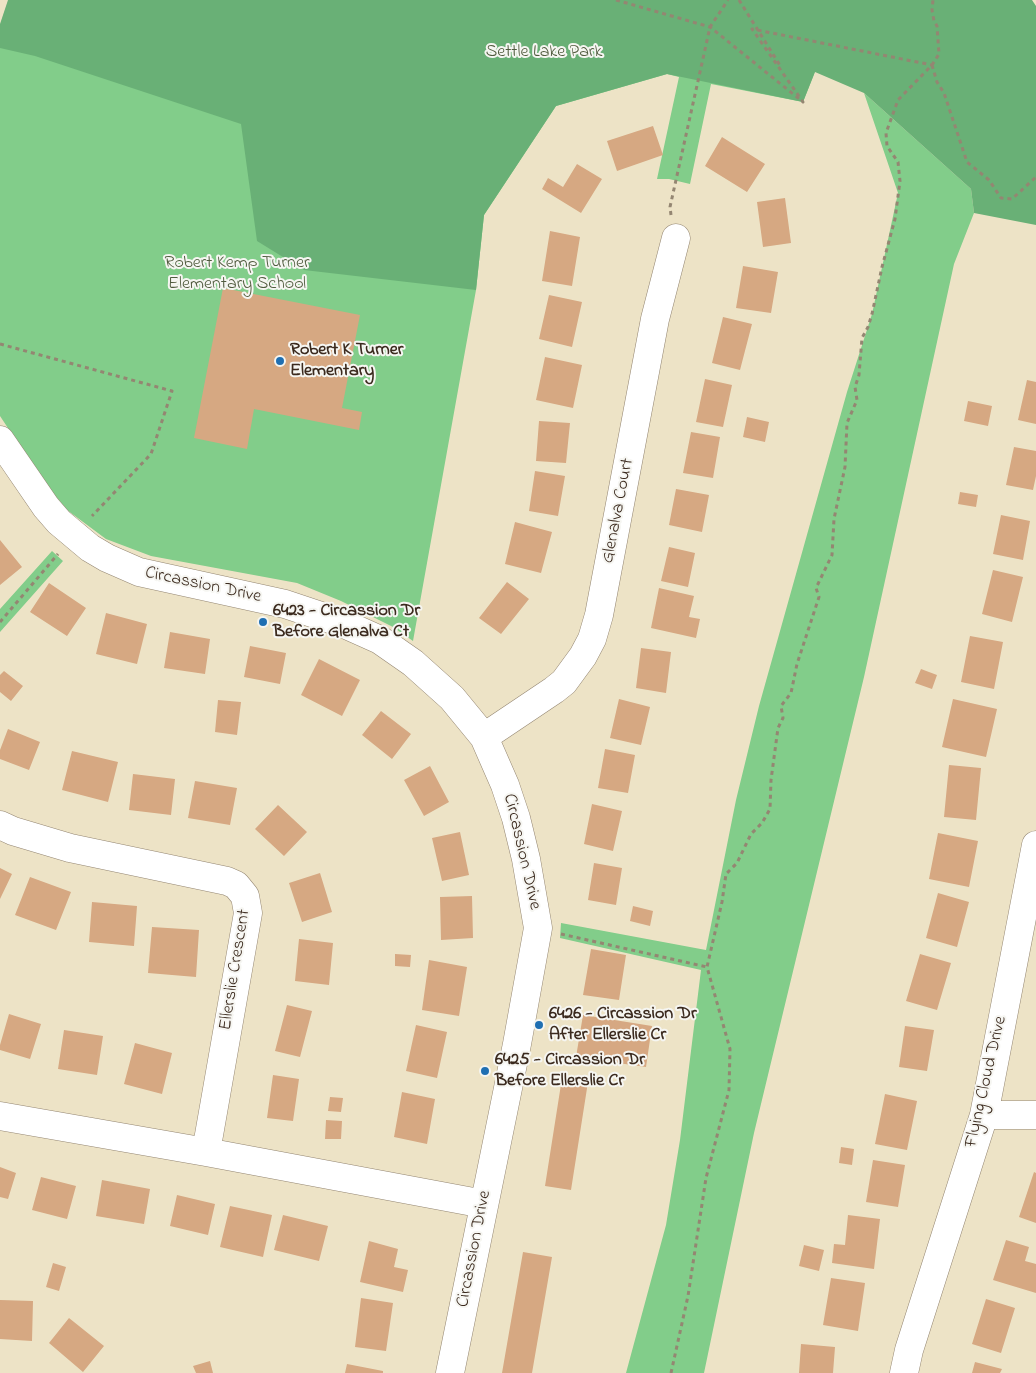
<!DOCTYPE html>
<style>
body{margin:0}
canvas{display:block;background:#ede3c6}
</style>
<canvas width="1036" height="1373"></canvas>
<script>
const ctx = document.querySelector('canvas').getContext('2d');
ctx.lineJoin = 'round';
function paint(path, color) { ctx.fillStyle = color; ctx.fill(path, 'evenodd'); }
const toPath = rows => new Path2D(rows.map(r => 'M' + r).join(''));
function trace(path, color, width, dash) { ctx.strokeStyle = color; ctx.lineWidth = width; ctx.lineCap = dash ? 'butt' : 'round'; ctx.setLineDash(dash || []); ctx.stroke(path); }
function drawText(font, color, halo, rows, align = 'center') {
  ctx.font = font + ' "Indie Flower",sans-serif'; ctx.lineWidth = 4; ctx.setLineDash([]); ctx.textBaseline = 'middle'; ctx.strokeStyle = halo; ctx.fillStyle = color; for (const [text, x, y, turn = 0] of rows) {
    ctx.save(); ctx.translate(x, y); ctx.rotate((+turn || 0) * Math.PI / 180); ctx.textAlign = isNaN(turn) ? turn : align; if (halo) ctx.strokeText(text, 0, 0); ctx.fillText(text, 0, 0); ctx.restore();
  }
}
paint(toPath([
 [843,0,803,102,711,84,690,184,669,179,657,179,679,77,667,74,556,106,484,215,476,290,413,641,393,627,341,601,297,583,151,556,106,539,67,510,43,481,0,416,0,24],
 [864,93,971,189,974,213,954,264,864,677,754,1133,704,1373,626,1373,666,1225,680,1140,701,970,560,938,561,923,706,950,736,800,759,706,847,392,872,314,898,193],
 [52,551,63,561,0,632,0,609]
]), '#82cd8a');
paint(toPath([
 [8,0,1032,0,1036,6,1036,225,974,213,971,189,864,93,815,72,803,102,667,74,556,106,484,215,476,290,304,270,257,241,241,124,35,56,0,48,0,24]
]), '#69b076');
paint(toPath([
 [653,126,663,155,617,171,607,141],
 [722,137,765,164,747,192,705,166],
 [577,164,602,179,581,213,542,189,548,178,563,187],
 [785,198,791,243,763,247,757,202],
 [550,231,580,237,572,286,542,281],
 [743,266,778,272,771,313,736,308],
 [223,288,360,315,342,408,362,412,359,430,254,409,247,449,194,438],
 [549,295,582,302,572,347,539,339],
 [723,317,752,324,740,370,712,363],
 [545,357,582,365,573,408,536,400],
 [705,379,732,385,723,427,696,422],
 [1027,380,1036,382,1036,424,1018,420],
 [968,401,992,406,988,426,964,421],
 [747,417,769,422,765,442,743,437],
 [539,421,570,423,566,463,536,461],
 [691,432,720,437,713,478,683,473],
 [1014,447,1036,451,1036,476,1033,490,1006,485],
 [535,471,565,476,558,516,529,511],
 [676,489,709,495,702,532,669,525],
 [960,492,978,495,976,507,958,504],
 [1001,515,1030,521,1023,560,993,554],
 [515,522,552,532,541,573,505,564],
 [0,540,22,567,0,585],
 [669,547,695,553,688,587,661,581],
 [993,570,1023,577,1012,622,982,614],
 [507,582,529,599,501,634,479,618],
 [49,583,86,608,67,636,30,612],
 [659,588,694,596,689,617,700,619,696,638,651,628],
 [106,613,147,624,137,664,96,654],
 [170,632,210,639,205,674,164,668],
 [970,636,1003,642,994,689,961,682],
 [250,646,286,653,280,684,244,677],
 [641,648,671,652,666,693,636,688],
 [319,659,360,680,342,716,301,695],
 [921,669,937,675,932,689,915,683],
 [4,671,23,686,11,701,0,692,0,675],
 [619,699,650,707,641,745,610,738],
 [953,699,997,709,986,757,942,747],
 [218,700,241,702,237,735,215,732],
 [381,711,411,734,392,759,362,735],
 [8,729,40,742,29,770,0,759,0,750],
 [605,749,635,755,628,793,598,788],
 [72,751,118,762,108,802,62,790],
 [949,765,981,768,976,820,944,817],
 [430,766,449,802,424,816,404,780],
 [133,774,175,779,171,815,129,810],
 [195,781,237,788,230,825,188,818],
 [592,804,622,811,613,851,584,844],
 [278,805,307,832,284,856,255,829],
 [460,832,469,875,442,881,432,838],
 [938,833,978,841,969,887,929,879],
 [594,863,622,868,616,905,588,900],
 [0,868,12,874,0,899],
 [320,873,332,912,302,922,289,883],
 [30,877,71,892,56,930,15,915],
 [938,893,969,902,957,947,926,938],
 [472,896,473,938,441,940,440,897],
 [92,902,137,906,134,946,89,942],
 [633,906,653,911,650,926,630,921],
 [152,927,199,930,196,977,148,973],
 [299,939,333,943,329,985,295,981],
 [591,949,626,955,619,1000,583,995],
 [395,954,411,955,410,967,395,966],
 [920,954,951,963,937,1010,906,1001],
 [429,960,467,967,459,1016,422,1010],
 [287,1005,312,1011,300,1057,275,1051],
 [9,1014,41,1024,30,1059,0,1050,0,1045],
 [583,1015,652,1026,646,1067,576,1057],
 [416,1025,447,1032,437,1078,406,1071],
 [905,1026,934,1030,927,1071,899,1067],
 [64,1030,103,1036,97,1075,58,1069],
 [135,1043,172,1053,162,1094,124,1084],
 [273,1075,299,1079,293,1121,267,1118],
 [562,1078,588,1082,571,1190,545,1186],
 [402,1092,435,1099,427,1144,394,1137],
 [885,1094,917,1101,907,1150,875,1144],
 [330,1097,343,1098,341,1112,328,1111],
 [326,1120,342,1121,341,1139,325,1139],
 [841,1147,854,1149,852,1165,839,1163],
 [873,1160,905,1165,898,1207,866,1202],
 [0,1167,16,1173,8,1199,0,1197],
 [1034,1172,1036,1173,1036,1223,1019,1217],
 [41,1177,76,1186,67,1219,32,1210],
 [102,1180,150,1189,144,1224,96,1216],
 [177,1195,215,1204,208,1235,170,1226],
 [230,1206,272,1215,263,1257,220,1247],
 [283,1215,328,1226,319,1261,274,1250],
 [848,1215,880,1219,874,1269,832,1263,834,1244,845,1245],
 [1006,1240,1029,1247,1025,1261,1036,1264,1036,1293,993,1280],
 [369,1241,398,1249,394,1267,408,1270,403,1292,360,1282],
 [804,1245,824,1250,819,1271,799,1266],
 [523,1252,552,1257,532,1373,502,1373],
 [53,1263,66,1267,59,1291,46,1287],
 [831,1278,865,1283,858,1331,823,1325],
 [361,1298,393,1303,386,1351,355,1347],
 [986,1299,1015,1308,1001,1353,972,1344],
 [0,1300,33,1301,32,1341,0,1339],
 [69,1318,104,1346,83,1372,49,1343],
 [801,1344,835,1347,833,1373,799,1373],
 [210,1361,213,1373,196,1373,193,1366],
 [975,1362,1002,1369,1000,1373,972,1373],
 [347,1364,383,1371,383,1373,345,1373]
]), '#d6a882');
const minor = toPath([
 [0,440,46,507,59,522,90,548,107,558,139,572,285,604,342,623,380,640,413,663,452,698,484,737,505,785,516,818,526,859,538,928,517,1044,450,1373],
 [484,737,554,690,564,682,583,656,592,639,599,615,655,319,676,238],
 [0,825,13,831,70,848,227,881,236,885,245,896,248,913,206,1152],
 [984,1115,1036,1115],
 [0,1116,206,1152,484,1204],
 [904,1373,909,1350,984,1115,1036,845]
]);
trace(minor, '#948672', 29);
trace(toPath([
 [616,0,710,27,803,102,752,29,932,65],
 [739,0,781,67],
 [932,65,937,82,944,93,967,162,989,180,1001,198,1012,199,1036,177],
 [671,215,670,207,710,27,728,0],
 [0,344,172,391,151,454,92,516],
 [0,622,58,554],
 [561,934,707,967],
 [671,1373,688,1296,706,1178,729,1090,730,1049,707,967,722,902,726,874,737,863,751,834,762,823,770,809,771,780,778,728,783,718,781,706,791,693,797,664,819,597,816,588,832,555,834,519,845,467,847,423,857,400,855,387,859,375,862,338,868,327,872,314,882,267,895,219,900,181,898,162,887,146,886,133,898,100,932,65,939,54,937,26,934,21,932,10,933,0]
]), '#948672', 3, [4, 4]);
trace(minor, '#fff', 28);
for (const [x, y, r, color] of [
 [280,361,5,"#1f6fb2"],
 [263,622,5,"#1f6fb2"],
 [539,1025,5,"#1f6fb2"],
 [485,1071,5,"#1f6fb2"]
]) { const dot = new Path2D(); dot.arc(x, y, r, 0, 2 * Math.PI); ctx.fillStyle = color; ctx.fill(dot); trace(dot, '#f6f6f2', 2); }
drawText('18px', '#505b3e', '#f6f6f2', [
 ["Settle Lake Park",544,53],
 ["Robert Kemp Turner",237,264],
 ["Elementary School",237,285]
]);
drawText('bold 18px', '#3b2a1e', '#f6f6f2', [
 ["Robert K Turner",290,351],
 ["Elementary",290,372],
 ["6423 - Circassion Dr",273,612],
 ["Before Glenalva Ct",273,633],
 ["6426 - Circassion Dr",549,1015],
 ["After Ellerslie Cr",549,1036],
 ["6425 - Circassion Dr",495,1061],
 ["Before Ellerslie Cr",495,1082]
], 'left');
drawText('18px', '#3b2a1e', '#f6f6f2', [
 ["Glenalva Court",619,511,-79],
 ["Circassion Drive",203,586,12],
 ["Circassion Drive",521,852,77],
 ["Ellerslie Crescent",236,970,-81],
 ["Flying Cloud Drive",987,1082,-77],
 ["Circassion Drive",475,1249,-79]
]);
</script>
